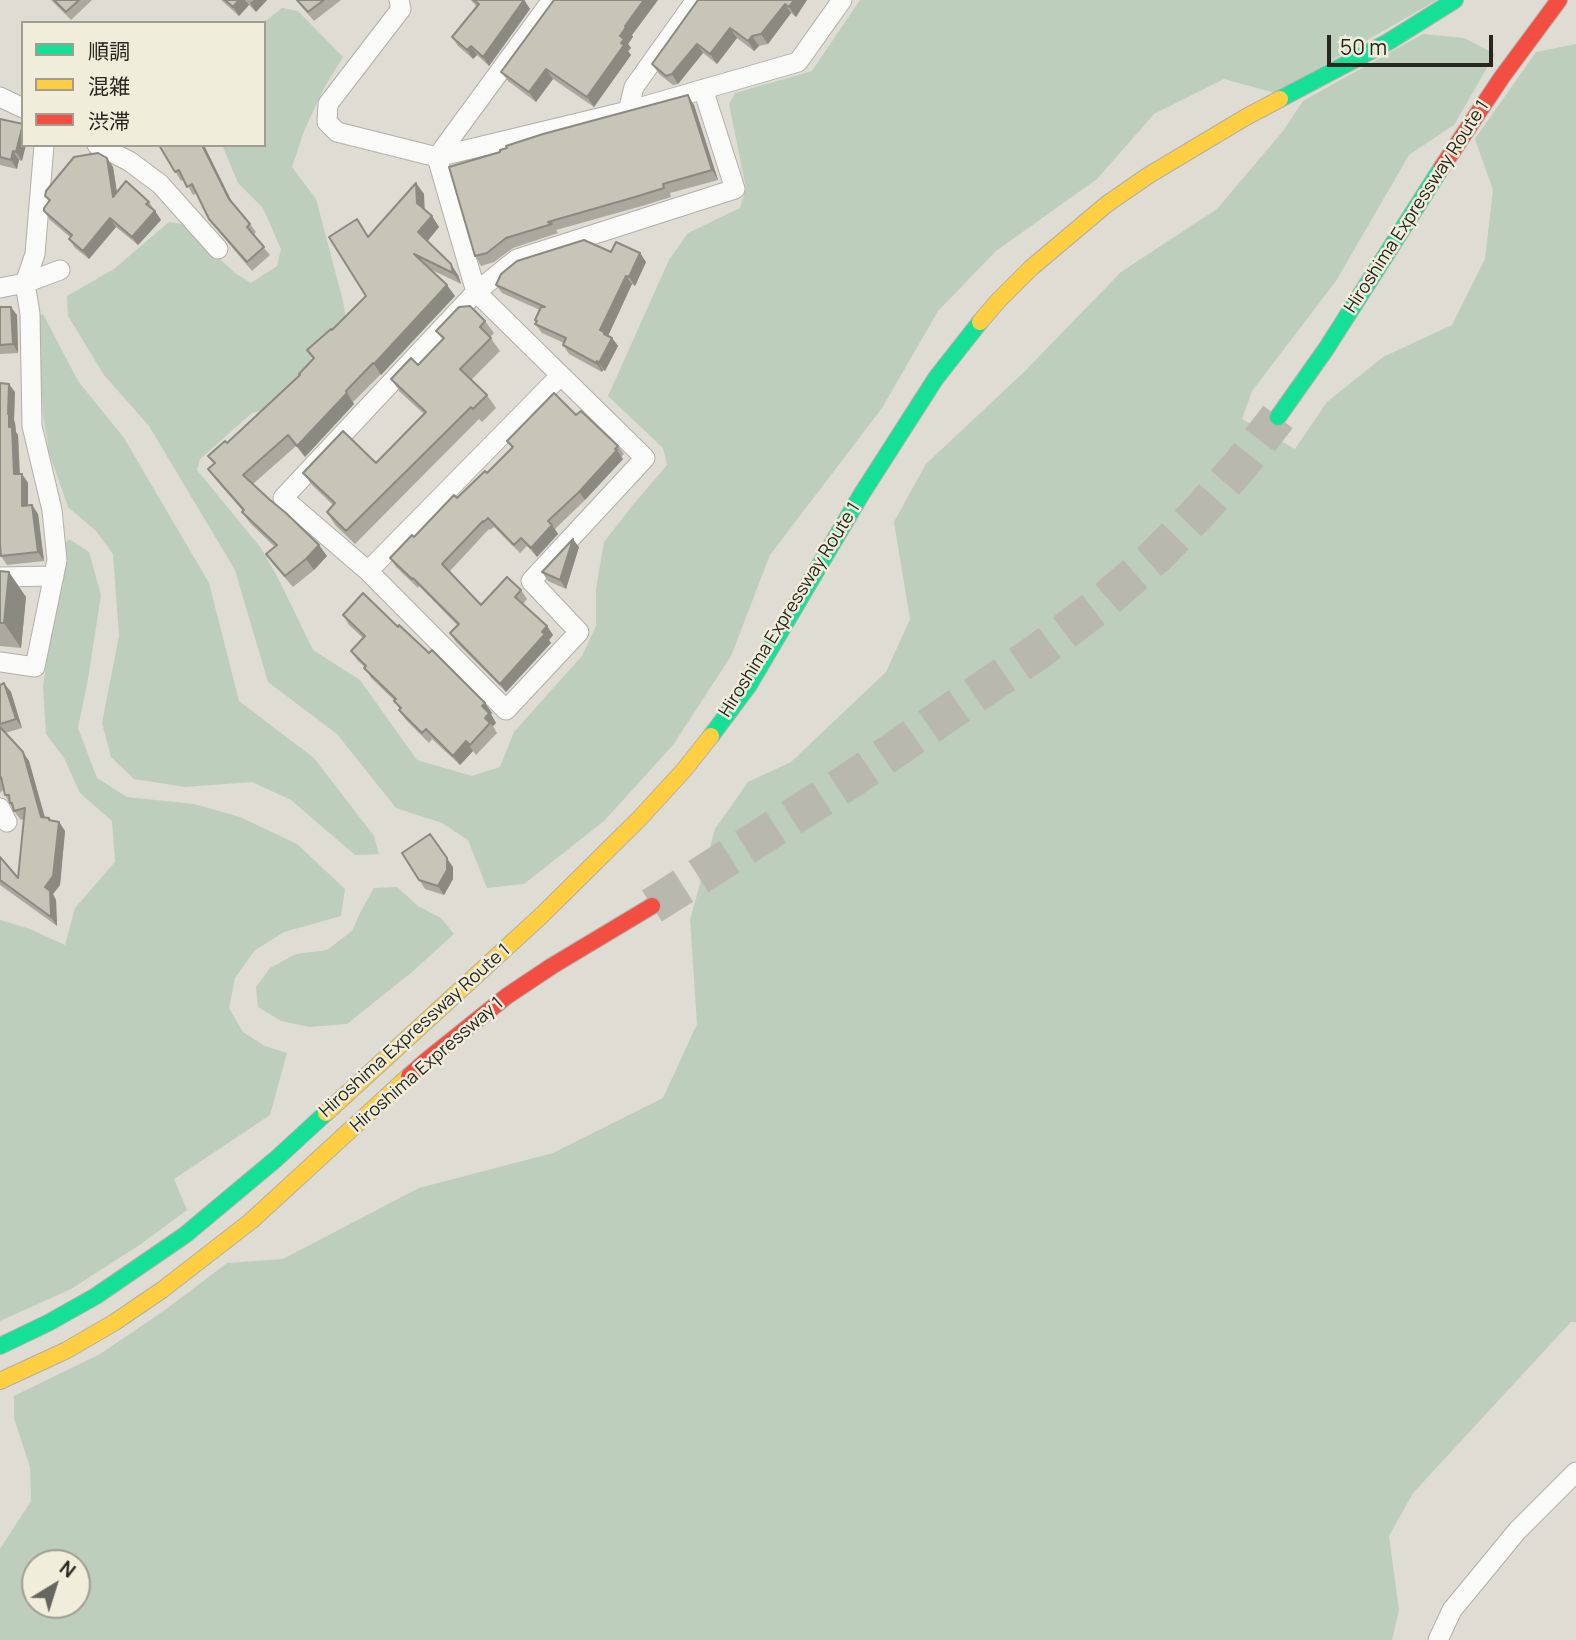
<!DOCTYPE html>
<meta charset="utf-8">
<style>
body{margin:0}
#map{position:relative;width:1576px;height:1640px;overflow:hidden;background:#dedcd3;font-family:Manrope,"Noto Sans JP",sans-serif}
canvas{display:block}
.legend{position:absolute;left:21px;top:21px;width:245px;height:126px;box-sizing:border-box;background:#f0eedb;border:2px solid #a09e90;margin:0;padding:9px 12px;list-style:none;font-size:21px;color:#27261f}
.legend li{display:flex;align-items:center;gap:14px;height:35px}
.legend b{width:35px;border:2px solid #a09e90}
.north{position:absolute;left:21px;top:1549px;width:70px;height:70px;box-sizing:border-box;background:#f0eedb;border:2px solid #a09e90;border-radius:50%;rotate:38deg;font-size:19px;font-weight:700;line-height:28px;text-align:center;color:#27261f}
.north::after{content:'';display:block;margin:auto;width:24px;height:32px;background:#67665e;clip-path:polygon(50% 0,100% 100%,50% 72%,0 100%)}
.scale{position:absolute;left:1327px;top:35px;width:166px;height:32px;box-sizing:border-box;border:4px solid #27261f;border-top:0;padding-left:9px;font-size:21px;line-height:24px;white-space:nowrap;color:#27261f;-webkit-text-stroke:5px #f0eedb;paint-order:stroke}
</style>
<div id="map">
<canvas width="1576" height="1640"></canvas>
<ul class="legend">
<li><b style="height:9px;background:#16e098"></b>順調</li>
<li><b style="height:9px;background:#ffcf43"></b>混雑</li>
<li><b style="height:9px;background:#f24e42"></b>渋滞</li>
</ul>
<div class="north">N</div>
<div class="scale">50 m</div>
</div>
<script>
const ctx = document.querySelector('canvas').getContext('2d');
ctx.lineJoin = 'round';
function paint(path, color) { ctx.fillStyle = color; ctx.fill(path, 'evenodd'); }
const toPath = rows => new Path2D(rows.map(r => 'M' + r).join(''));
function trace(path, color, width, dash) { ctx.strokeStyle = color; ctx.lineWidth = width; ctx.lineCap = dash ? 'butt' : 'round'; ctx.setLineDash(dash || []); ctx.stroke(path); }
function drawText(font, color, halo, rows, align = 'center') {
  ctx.font = font + ' Manrope,sans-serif'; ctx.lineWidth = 5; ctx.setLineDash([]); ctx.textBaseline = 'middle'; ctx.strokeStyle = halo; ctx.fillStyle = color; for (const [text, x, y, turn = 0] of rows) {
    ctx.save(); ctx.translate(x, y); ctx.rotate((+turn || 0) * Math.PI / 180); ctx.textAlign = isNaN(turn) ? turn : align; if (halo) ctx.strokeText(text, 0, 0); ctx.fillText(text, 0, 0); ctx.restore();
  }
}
paint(toPath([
 [860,0,1437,0,1275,93,1224,79,1154,114,1097,179,996,251,938,311,882,408,770,555,731,656,673,745,604,821,524,884,487,888,468,840,442,823,396,808,337,734,268,682,235,570,149,426,104,375,68,316,67,296,114,269,169,222,182,224,235,273,251,283,277,266,281,249,263,208,238,183,223,147,223,145,264,145,264,23,263,23,282,8,298,11,343,57,324,88,304,131,292,167,316,199,343,301,346,319,315,351,305,370,275,407,252,413,200,459,197,470,261,548,277,576,313,650,360,680,417,760,472,776,500,767,514,732,582,656,596,626,596,589,604,542,632,506,667,465,663,448,608,396,669,260,688,233,740,208,746,188,729,104,735,93,812,71],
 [1423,34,1464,38,1495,54,1454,125,1409,155,1336,281,1252,391,1242,419,1295,449,1327,402,1383,357,1452,325,1485,259,1493,190,1475,139,1536,52,1576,44,1576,1322,1571,1322,1413,1493,1389,1536,1399,1610,1392,1640,0,1640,0,1549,31,1501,30,1467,14,1418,14,1396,100,1354,165,1310,227,1263,283,1259,419,1188,553,1153,663,1098,697,1024,690,920,715,829,748,782,791,762,886,672,910,619,894,522,926,464,1025,371,1121,272,1217,209,1283,131,1303,101],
 [35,1563,77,1563,77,1605,35,1605],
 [43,314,78,381,124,438,209,583,239,701,314,758,374,836,379,854,355,855,291,800,252,782,185,787,134,779,111,757,102,723,119,636,113,554,96,531,68,507,49,452,43,413,37,317],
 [69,539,89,552,101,595,88,679,78,728,97,778,127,797,194,804,240,817,297,844,345,889,341,916,284,932,255,950,235,978,229,1008,243,1032,265,1046,287,1053,270,1115,174,1179,187,1210,141,1244,71,1289,0,1321,0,920,30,929,65,945,75,908,115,862,112,821,80,793,64,758,46,734,43,686,63,546],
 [397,887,418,906,441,918,454,934,412,972,347,1024,309,1027,281,1021,258,1007,256,987,270,968,296,954,327,950,352,931,361,911,374,888]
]), '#bdcebd');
trace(toPath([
 [652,906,849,781,1039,651,1102,603,1157,555,1201,510,1243,462,1278,417]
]), '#b9b8af', 37, [37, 18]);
const street = toPath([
 [399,0,401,9,328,104,327,122,337,132,437,157,628,111,798,62,842,0],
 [552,0,437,157,476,292,645,458,531,581,579,632,506,710,368,571,283,498,476,292,517,259,735,189,703,89],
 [0,97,23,108],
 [628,111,634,87,696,0],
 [97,145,129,161,160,184,218,249],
 [0,288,25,283,60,270],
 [368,571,560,376],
 [0,577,54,576],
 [0,662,35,667,57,560,52,510,32,426,30,314,25,283,35,254,44,145],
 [0,808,7,822],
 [1438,1640,1452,1610,1517,1531,1576,1472]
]);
const fast = toPath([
 [1280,99,1388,42,1455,0],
 [1278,417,1326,349,1442,167],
 [711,736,749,685,861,495,936,378,980,322],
 [0,1346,48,1323,96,1296,185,1235,276,1159,326,1113]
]);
const slow = toPath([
 [980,322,998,301,1031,268,1107,204,1149,175,1246,117,1280,99],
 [326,1113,542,915,640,818,684,770,711,736],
 [0,1381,67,1350,115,1322,162,1290,251,1221,409,1076]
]);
const jam = toPath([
 [1442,167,1502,77,1559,0],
 [409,1076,427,1060,507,996,552,966,652,906]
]);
trace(street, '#b1afa8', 21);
trace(fast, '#b1afa8', 18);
trace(slow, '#b1afa8', 18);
trace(jam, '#b1afa8', 18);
trace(street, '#fafaf8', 19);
trace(fast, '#16e098', 16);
trace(slow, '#ffcf43', 16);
trace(jam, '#f24e42', 16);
paint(toPath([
 [51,0,92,0,71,20],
 [221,0,267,0,256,12,249,5,239,16],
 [296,0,341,0,314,21],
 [471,0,524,0,530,9,489,66,477,55,473,59,458,46,452,37,477,7],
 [658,0,632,35,633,37,628,44,631,48,628,51,631,55,594,107,553,79,536,102,508,81,501,72],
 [698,0,807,0,796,17,791,13,768,44,759,46,754,51,737,38,717,64,703,53,678,84,673,85,659,74,652,64],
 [694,105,718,180,670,193,671,197,642,206,556,230,558,233,513,248,494,262,481,266,475,256,500,152],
 [0,119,22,161,19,160,17,169,0,165],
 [159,145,233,204,250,224,256,232,253,235,270,255,252,271,215,227,209,219,197,193,193,195,184,179,181,181],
 [107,158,113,167,117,192,149,202,161,220,138,245,116,227,89,259,75,248,69,239,70,237,50,220,44,211,49,202,45,196],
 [416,183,424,194,424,210,432,216,439,227,427,241,458,275,461,284,430,269,455,296,381,375,381,374,353,402,354,404,305,457,296,446,253,484,327,556,314,570,293,587,274,565,266,554,275,547,250,523,242,512,243,511,216,480,208,469,214,464,208,456,227,443,300,376,313,359,307,350,332,330,366,296,369,237],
 [611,252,640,253,646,262,635,286,632,284,608,336,612,338,618,346,605,371,603,370,602,372,569,354,563,345,564,343,542,333,535,324,537,322,535,320,540,310,502,293,496,285],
 [0,307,17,315,18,353,0,354],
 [485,321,494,333,490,337,500,351,471,380,487,395,496,408,482,422,479,419,355,544,335,525,327,512,333,505,312,485,303,473,376,463,424,414,400,392,391,379,418,365,443,340,436,331],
 [15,392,14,420,15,423,16,432,18,435,20,474,22,474,28,483,28,505,32,505,38,514,44,561,7,565,1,556],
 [576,415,618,446,624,454,621,457,623,459,585,500,555,529,558,534,537,557,527,546,520,553,494,527,490,530,489,529,450,571,481,605,521,590,527,599,523,604,547,626,553,635,549,640,551,643,506,692,456,642,450,633,457,625,419,586,418,588,396,567,390,558,487,473,512,448,507,441],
 [579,547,566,589,548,581,542,572],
 [0,571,26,597,21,648,0,646],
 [343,615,398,627,485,703,492,713,491,714,496,723,493,726,497,733,476,755,473,751,460,765,432,739,429,743,406,720,399,710,400,709,394,701,395,701,371,678,365,667,358,661,351,651,363,638,349,625],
 [0,685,11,692,22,728,5,733,29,761,45,817,52,821,59,822,65,831,60,885,53,894,56,900,57,926,0,885,0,857,18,878,24,819,21,820,14,811,5,795,4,789,0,793],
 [402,853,453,867,453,879,444,895,425,889]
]), '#aba99e');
paint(toPath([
 [239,0,245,0,249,5,239,16,233,7],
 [254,0,267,0,256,12,250,3],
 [524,0,530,9,489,66,483,57],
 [644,0,658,0,632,35,633,37,628,44,631,48,628,51,631,55,594,107,587,97,621,43,620,36,625,26],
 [794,0,807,0,796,17,789,7],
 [785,4,791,13,768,44,761,34],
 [730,28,737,38,717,64,710,54],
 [752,36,759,46,754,51,748,41],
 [697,44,703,53,678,84,672,74],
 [471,46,477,55,473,59,467,50],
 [546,69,553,79,536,102,529,92],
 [688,95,694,105,718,180,712,170],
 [23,126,23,145,26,145,22,161,16,152],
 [202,145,204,145,235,208,229,199],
 [13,151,19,160,17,169,11,160],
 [107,158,113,167,119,206,113,197],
 [416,183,424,194,425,214,417,203],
 [155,211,161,220,138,245,132,237],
 [432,216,439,227,426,243,418,232],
 [110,218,116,227,89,259,83,251],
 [640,253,646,262,635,286,629,277],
 [451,264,458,275,461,284,453,273],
 [626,276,632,284,608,336,612,338,618,346,605,371,599,363,600,330],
 [447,285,455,296,381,375,374,364],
 [11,307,17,315,18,353,13,344],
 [597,361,603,370,602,372,596,363],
 [9,384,15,392,14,420,15,423,16,432,18,435,20,483,14,474,8,414],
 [347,393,354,404,305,457,297,446],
 [617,450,623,459,585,500,579,492],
 [22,474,28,483,28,515,22,506],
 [32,505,38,514,44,561,38,552],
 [552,525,558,534,537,557,531,548],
 [573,539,579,547,566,589,560,580],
 [319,545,327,556,314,570,306,559],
 [9,572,26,597,21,648,4,623],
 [547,626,553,635,549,640,551,643,506,692,500,684],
 [4,683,11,692,22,728,16,719],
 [485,703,492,713,491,714,496,723,493,726,485,718,482,706],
 [466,741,473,751,460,765,453,756],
 [23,752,29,761,47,826,41,817],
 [59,822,65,831,60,885,53,894,56,900,57,926,51,917,45,887],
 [430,834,453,867,453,879,444,895,438,886]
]), '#8b8a81');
const building = toPath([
 [54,0,79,0,66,12,54,0],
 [225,0,239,0,233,7,225,0],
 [297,0,324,0,308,12,297,0],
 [473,0,524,0,483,57,471,46,467,50,452,37,479,4,473,0],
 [554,0,644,0,625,26,626,27,620,36,624,39,621,43,624,45,587,97,546,69,529,92,501,72,554,0],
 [698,0,794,0,789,7,785,4,761,34,752,36,748,41,730,28,710,54,697,44,672,74,666,76,652,64,698,0],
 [688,95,712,170,663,184,664,188,635,197,548,222,552,224,506,238,487,253,475,256,449,167,500,152,500,150,507,148,506,146,543,134,688,95],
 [0,119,23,124,16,152,13,151,11,160,0,157,0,119],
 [159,145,202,145,229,199,250,224,247,227,264,247,247,262,209,219,192,184,187,187,179,170,175,172,159,145],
 [98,153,107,158,113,197,126,181,149,202,146,204,155,211,132,237,110,218,83,251,69,239,72,235,44,211,44,208,50,200,45,196,46,191,74,157,98,153],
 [416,183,417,203,432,216,418,232,451,264,453,273,414,254,447,285,374,364,373,363,346,391,347,393,297,446,288,435,243,475,270,500,286,513,319,545,306,559,285,576,266,554,277,545,242,512,244,510,208,469,215,463,208,456,225,441,227,443,300,375,299,374,314,358,307,350,331,329,332,330,366,296,329,237,357,219,368,237,416,183],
 [584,240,611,252,616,242,640,253,629,277,626,276,600,330,605,333,604,334,612,338,599,363,597,361,596,363,563,345,566,338,535,324,537,321,535,320,541,307,545,307,496,285,501,274,517,261,584,240],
 [470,306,485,321,480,327,491,338,460,369,487,395,473,409,471,407,346,531,327,512,335,503,303,473,343,431,376,463,426,412,391,379,411,358,418,365,444,338,436,331,459,307,470,306],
 [0,307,11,307,13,344,0,345,0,307],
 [0,383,9,384,8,414,9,414,9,427,12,427,14,474,22,474,22,506,32,505,38,552,1,556,0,544,0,383],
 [554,393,576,415,581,411,618,446,615,449,617,450,579,492,548,521,552,525,531,548,521,538,514,545,488,518,484,522,483,521,442,564,481,605,507,577,521,590,515,597,547,626,542,632,545,634,500,684,450,633,459,624,413,578,412,579,390,558,412,535,414,537,454,495,457,498,485,471,487,473,513,447,507,441,554,393],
 [573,539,560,580,542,572,573,539],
 [0,571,9,572,4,623,0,623,0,571],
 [363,593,398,627,399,625,429,653,432,650,485,703,482,706,489,713,485,718,490,723,470,745,466,741,453,756,426,729,422,733,399,710,401,708,394,701,396,699,364,668,366,666,351,651,365,636,343,615,363,593],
 [4,683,16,719,0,724,0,685,4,683],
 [0,727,23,752,41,817,49,818,49,820,59,822,53,876,45,887,50,891,51,917,0,880,0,857,18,878,25,808,14,811,12,803,10,803,9,795,5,795,1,777,0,778,0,727],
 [430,834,447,858,447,870,438,886,419,880,402,853,430,834]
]);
paint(building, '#c7c5b8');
trace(building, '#8b8a81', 2);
drawText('18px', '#27261f', '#f0eedb', [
 ["Hiroshima Expressway Route 1",1417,207,-57],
 ["Hiroshima Expressway Route 1",790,610,-58],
 ["Hiroshima Expressway Route 1",415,1031,-42],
 ["Hiroshima Expressway 1",427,1065,-41]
]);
</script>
